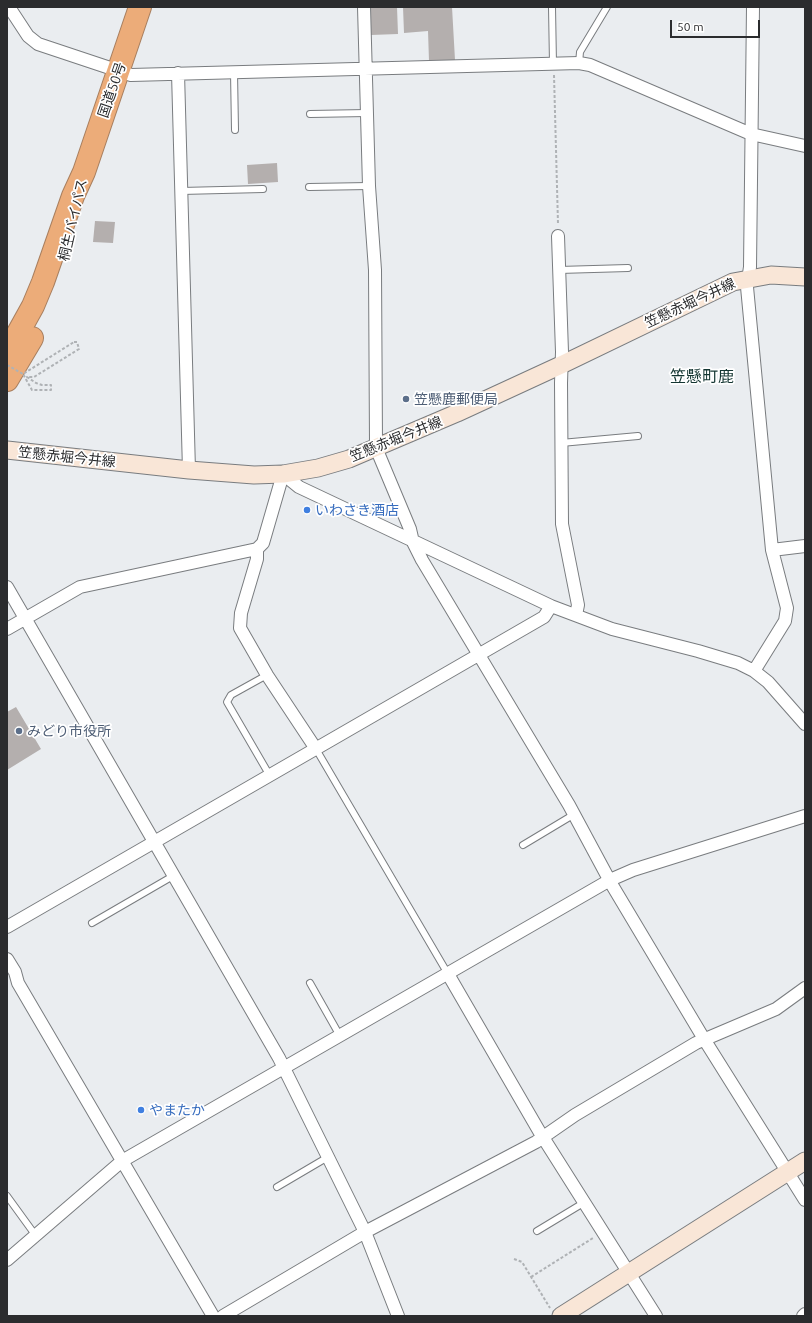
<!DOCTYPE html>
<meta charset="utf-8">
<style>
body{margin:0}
#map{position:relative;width:812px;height:1323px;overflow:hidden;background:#eaedf0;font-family:Ubuntu,sans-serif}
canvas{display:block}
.frame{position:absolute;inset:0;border:8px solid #2b2c2e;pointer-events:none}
.scale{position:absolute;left:670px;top:20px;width:90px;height:18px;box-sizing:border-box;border:2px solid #2b2c2e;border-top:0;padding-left:5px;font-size:12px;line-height:14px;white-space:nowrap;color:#2b2c2e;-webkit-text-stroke:3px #fff;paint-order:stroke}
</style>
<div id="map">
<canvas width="812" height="1323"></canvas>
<div class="frame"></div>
<div class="scale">50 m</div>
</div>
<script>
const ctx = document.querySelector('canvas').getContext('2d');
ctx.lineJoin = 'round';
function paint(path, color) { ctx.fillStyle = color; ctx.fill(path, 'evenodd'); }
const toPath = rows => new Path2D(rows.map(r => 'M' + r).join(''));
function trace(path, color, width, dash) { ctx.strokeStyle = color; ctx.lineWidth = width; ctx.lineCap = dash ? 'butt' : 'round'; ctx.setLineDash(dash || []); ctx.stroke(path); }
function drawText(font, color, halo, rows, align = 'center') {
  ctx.font = font + ' Ubuntu,"Noto Sans JP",sans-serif'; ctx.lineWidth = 3.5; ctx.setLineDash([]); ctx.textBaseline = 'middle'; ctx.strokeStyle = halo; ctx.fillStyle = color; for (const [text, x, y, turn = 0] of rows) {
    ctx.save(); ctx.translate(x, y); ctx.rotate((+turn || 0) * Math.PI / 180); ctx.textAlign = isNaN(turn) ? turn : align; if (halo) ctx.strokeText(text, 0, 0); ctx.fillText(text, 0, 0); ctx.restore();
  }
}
paint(toPath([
 [369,7,397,7,398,34,371,35],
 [403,7,452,7,455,60,429,61,428,31,404,33],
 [277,163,278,182,248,184,247,165],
 [95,221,115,222,113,243,93,242],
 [16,707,41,749,7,770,7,712]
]), '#b4afae');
const lane = toPath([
 [552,7,553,64],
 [579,63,580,52,607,7],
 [234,72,235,130],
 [310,114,367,113],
 [309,187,369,186],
 [181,191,263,189],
 [559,270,628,268],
 [561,443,638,436],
 [267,675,231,695,227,702,270,776],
 [316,749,448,974],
 [523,845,573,815],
 [92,923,173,876],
 [310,983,340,1036],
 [277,1187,328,1157],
 [7,1196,36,1236],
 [537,1231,585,1202]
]);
const street = toPath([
 [9,7,28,36,38,44,131,75,579,63,590,65,751,134,805,146],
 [364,7,369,186,375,270,376,443,379,455,410,529,413,542,422,560,569,805,612,885,704,1039,805,1200],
 [753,7,750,267,747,287,772,550,787,608,785,621,754,671],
 [178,73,189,470],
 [558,236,562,352,561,383,562,524,578,605,576,615],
 [283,474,299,487,551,606,612,629,698,651,738,663,754,671,768,682,805,724],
 [257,549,257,559,241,613,240,628,267,675,316,749],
 [772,550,805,546],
 [7,587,279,1058,365,1232,398,1316],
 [7,629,80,587,257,549,263,543,283,474],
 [7,927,544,617,551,606],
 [7,959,15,972,18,983,213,1316],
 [448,974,539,1131,656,1316],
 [7,1260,122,1161,610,880,633,870,805,816],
 [223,1316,365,1232,536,1142,575,1115,696,1043,776,1009,805,988],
 [803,1316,805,1314]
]);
const secondary = toPath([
 [7,450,189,470,254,475,283,474,318,468,349,459,457,413,561,365,733,282,771,275,805,277],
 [561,1316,805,1161]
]);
const highway = toPath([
 [7,353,33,306,43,282,73,196,84,172,140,7],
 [7,380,32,338]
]);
trace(lane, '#797c7f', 8);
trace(street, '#797c7f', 14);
trace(secondary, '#797c7f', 19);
trace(highway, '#a87f5f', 24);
trace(toPath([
 [554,75,558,224],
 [74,342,77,342,79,349,34,377,27,377,36,383,42,385,51,385,51,390,32,390,23,374,74,342],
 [514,1259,522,1262,550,1308],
 [531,1277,593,1238]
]), '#afb2b5', 2, [3, 2]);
trace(lane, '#fff', 6);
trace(street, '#fff', 12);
trace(secondary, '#f9e6d7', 17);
trace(highway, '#ecac79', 22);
trace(toPath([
 [7,365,23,374]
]), '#afb2b5', 2, [3, 2]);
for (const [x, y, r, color] of [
 [406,399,4,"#5c6f8a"],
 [307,510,4,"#3f7fe0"],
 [19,731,4,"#5c6f8a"],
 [141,1110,4,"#3f7fe0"]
]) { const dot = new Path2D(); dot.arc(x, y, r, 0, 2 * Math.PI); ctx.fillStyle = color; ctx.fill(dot); trace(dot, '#fff', 1.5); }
drawText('14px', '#2b2c2e', '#fff', [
 ["国道50号",112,90,-71],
 ["桐生バイパス",73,220,-77],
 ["笠懸赤堀今井線",690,303,-25],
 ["笠懸赤堀今井線",396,439,-22],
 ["笠懸赤堀今井線",67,457,6]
]);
drawText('14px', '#4e5e75', '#fff', [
 ["笠懸鹿郵便局",414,399],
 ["みどり市役所",27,731]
], 'left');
drawText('14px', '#366cbe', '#fff', [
 ["いわさき酒店",315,510],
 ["やまたか",149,1110]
], 'left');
drawText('16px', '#133531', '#fff', [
 ["笠懸町鹿",702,377]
]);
</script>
